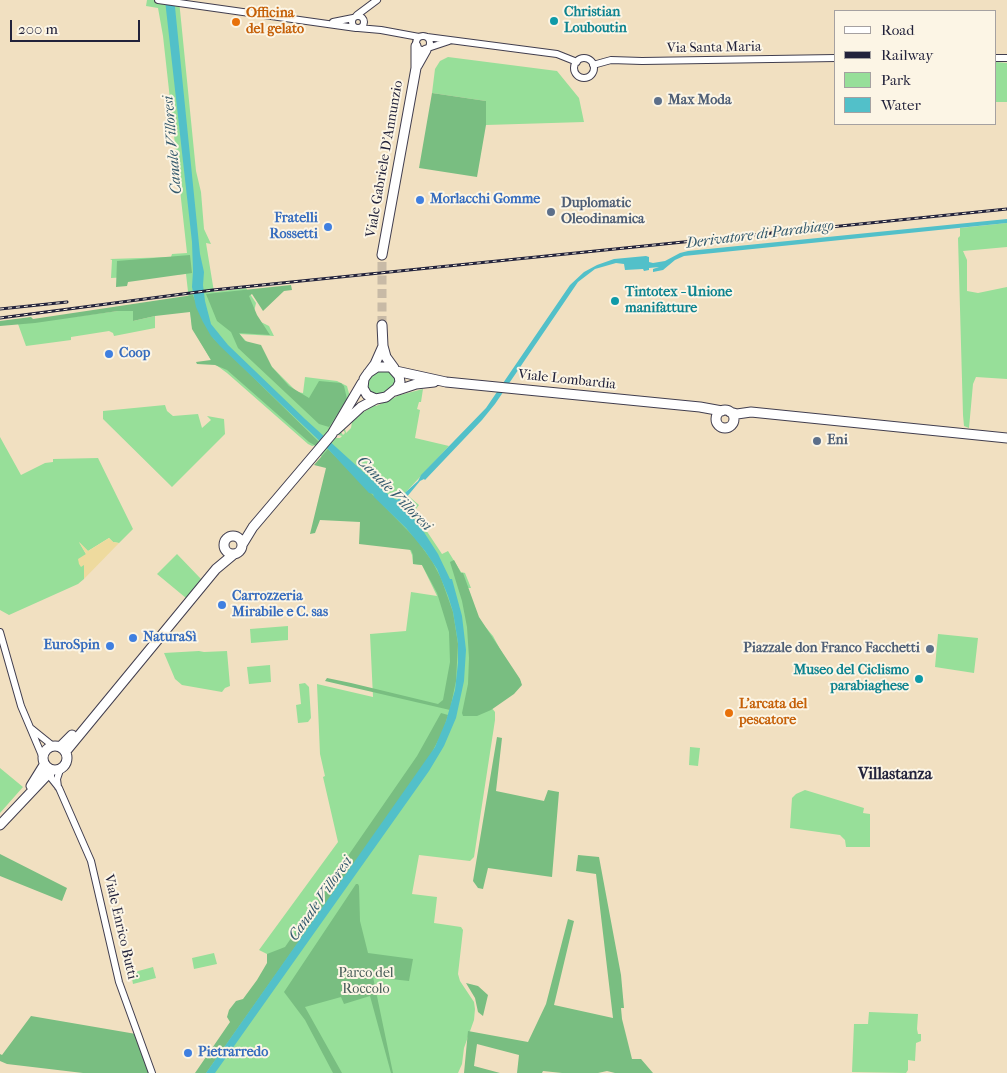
<!DOCTYPE html>
<meta charset="utf-8">
<style>
body{margin:0}
#map{position:relative;width:1007px;height:1073px;overflow:hidden;background:#f1e0c1;font-family:"IM FELL French Canon",serif}
canvas{display:block}
.legend{position:absolute;left:834px;top:10px;width:162px;height:115px;box-sizing:border-box;background:#fcf5e5;border:1px solid #a5a1a1;margin:0;padding:6px 9px;list-style:none;font-size:15px;color:#22223b}
.legend li{display:flex;align-items:center;gap:10px;height:25px}
.legend b{width:25px;border:1px solid #a5a1a1}
.scale{position:absolute;left:10px;top:20px;width:130px;height:22px;box-sizing:border-box;border:2px solid #22223b;border-top:0;padding-left:6px;font-size:15px;line-height:18px;white-space:nowrap;color:#22223b;-webkit-text-stroke:4px #fcf5e5;paint-order:stroke}
</style>
<div id="map">
<canvas width="1007" height="1073"></canvas>
<ul class="legend">
<li><b style="height:6px;background:#fff"></b>Road</li>
<li><b style="height:6px;background:#22223b"></b>Railway</li>
<li><b style="height:14px;background:#97df99"></b>Park</li>
<li><b style="height:14px;background:#52c0c9"></b>Water</li>
</ul>
<div class="scale">200 m</div>
</div>
<script>
const ctx = document.querySelector('canvas').getContext('2d');
ctx.lineJoin = 'round';
function paint(path, color) { ctx.fillStyle = color; ctx.fill(path, 'evenodd'); }
const toPath = rows => new Path2D(rows.map(r => 'M' + r).join(''));
function trace(path, color, width, dash) { ctx.strokeStyle = color; ctx.lineWidth = width; ctx.lineCap = dash ? 'butt' : 'round'; ctx.setLineDash(dash || []); ctx.stroke(path); }
function drawText(font, color, halo, rows, align = 'center') {
  ctx.font = font + ' "IM FELL French Canon",serif'; ctx.lineWidth = 4; ctx.setLineDash([]); ctx.textBaseline = 'middle'; ctx.strokeStyle = halo; ctx.fillStyle = color; for (const [text, x, y, turn = 0] of rows) {
    ctx.save(); ctx.translate(x, y); ctx.rotate((+turn || 0) * Math.PI / 180); ctx.textAlign = isNaN(turn) ? turn : align; if (halo) ctx.strokeText(text, 0, 0); ctx.fillText(text, 0, 0); ctx.restore();
  }
}
paint(toPath([
 [147,0,179,0,196,171,201,192,204,229,211,244,206,243,214,292,246,288,256,303,254,312,259,321,269,326,274,336,239,334,297,392,303,393,305,377,337,381,347,386,350,397,328,433,325,436,329,440,334,438,340,438,342,436,335,434,339,429,343,435,345,433,342,427,344,425,346,433,351,428,352,422,362,413,375,405,376,406,400,395,423,389,421,402,419,402,417,409,420,410,415,438,449,446,405,493,419,505,416,509,408,509,424,527,442,554,448,551,461,572,465,573,471,588,460,588,473,612,493,636,508,664,521,682,512,692,491,707,495,712,495,720,474,857,470,861,419,855,412,894,437,897,434,923,461,927,463,930,458,974,460,981,474,1002,475,1009,474,1020,464,1048,462,1064,458,1073,198,1073,277,959,259,950,338,842,323,777,325,776,320,754,317,684,373,697,370,634,406,631,411,592,437,596,422,565,413,564,412,555,410,550,320,455,322,455,322,450,318,445,312,446,308,444,227,373,212,362,192,327,186,274,111,278,112,260,110,259,171,257,172,254,187,253,163,36,158,8,146,6],
 [448,57,557,71,579,98,584,122,486,125,486,101,432,93,435,69,440,61],
 [996,62,1007,63,1007,102,996,102],
 [1007,223,1007,247,963,251,967,260,967,291,978,293,1007,287,1007,379,976,377,973,384,969,428,964,426,963,415,958,238,960,236,960,228],
 [118,311,134,311,133,321,155,316,155,328,114,336,113,333,109,331,71,337,71,340,26,346,18,324],
 [393,370,396,383,386,393,377,395,367,392,366,378,374,371],
 [165,405,167,411,173,416,198,414,202,428,211,420,207,416,224,419,225,434,172,487,103,419,103,411],
 [0,437,21,475,45,463,53,462,53,459,98,458,133,529,119,543,113,542,109,538,88,551,79,542,86,554,84,565,84,579,78,584,9,615,0,610],
 [177,554,201,579,186,598,157,574],
 [288,626,288,640,251,643,250,629],
 [938,634,978,638,974,673,935,667],
 [199,651,204,652,227,651,230,686,225,688,222,692,182,685,175,679,164,653],
 [270,665,271,682,249,684,247,667],
 [305,683,309,687,311,718,308,722,298,723,296,705,301,704,299,684],
 [690,747,700,748,698,766,689,765],
 [0,768,23,787,0,813],
 [805,790,864,808,863,813,870,814,870,847,846,847,845,840,840,835,790,828,792,798,796,794],
 [214,953,217,964,194,969,192,958],
 [153,967,156,978,133,984,131,973],
 [869,1012,918,1014,917,1029,918,1034,921,1034,921,1041,916,1043,915,1061,908,1060,908,1070,906,1073,852,1072,854,1024,868,1024]
]), '#97df99');
paint(toPath([
 [432,93,486,101,486,125,477,177,419,168],
 [190,255,192,273,128,282,127,286,116,287,117,261],
 [291,285,292,290,284,291,263,311,252,294,249,296,257,315,270,335,239,333,245,341,261,345,272,367,289,386,309,398,319,381,341,383,344,386,347,399,329,427,319,424,238,348,231,332,217,321,206,294],
 [193,295,203,321,214,339,319,442,316,446,309,442,227,370,215,365,197,364,196,362,211,360,192,329,190,312,155,316,133,321,133,311,118,311,35,323,0,326,0,321,31,317,33,319],
 [328,449,416,539,432,561,441,578,453,612,458,644,456,681,450,710,325,681,327,678,351,683,438,704,443,700,450,662,449,632,437,593,422,565,413,564,413,555,411,550,359,544,360,522,320,520,315,533,310,534,326,468,314,465],
 [454,560,461,573,463,573,479,617,520,679,522,685,514,694,491,710,477,716,463,716,462,713,468,684,469,658,467,627,462,601,450,562],
 [441,713,448,715,443,731,430,756,206,1073,195,1073,230,1022,227,1017,229,1010,236,1001,243,999,257,980,267,963,267,954,285,947,417,756],
 [497,737,502,738,496,791,544,801,548,790,559,792,552,877,488,868,483,889,478,888,473,881],
 [0,854,67,888,62,901,0,876],
 [578,855,599,857,621,975,624,1008,621,1008,622,1019,632,1059,641,1059,653,1073,615,1073,607,1071,598,1073,562,1073,543,1071,542,1073,517,1073,519,1055,477,1044,474,1066,500,1073,464,1073,468,1031,528,1042,546,1004,568,919,574,921,554,1005,613,1018,596,874,576,871],
 [356,884,358,884,359,886,360,921,368,953,413,959,409,981,373,977,393,1073,391,1073,370,996,344,1004,341,997,305,1007,342,1073,333,1073,305,1020,284,992],
 [466,983,478,986,488,995,483,1016,478,1012,475,998],
 [31,1016,136,1034,150,1073,83,1073,7,1064,0,1061,0,1054,2,1055]
]), '#79be81');
paint(toPath([
 [109,538,113,542,119,543,84,579,84,565,81,567,79,564,78,559,86,554,79,542,88,551]
]), '#eeda9e');
paint(toPath([
 [165,0,173,0,175,7,200,254,204,272,203,285,205,301,211,324,228,345,305,419,391,497,397,500,418,481,421,475,486,408,570,285,584,272,597,265,614,259,646,256,649,257,649,262,653,263,665,261,680,253,688,251,1007,219,1007,223,684,256,675,260,663,270,653,272,653,269,659,267,649,268,649,270,644,271,643,269,625,270,624,264,616,263,595,269,578,282,495,404,482,420,425,480,424,479,420,481,401,504,420,526,438,554,450,579,452,579,462,616,466,650,464,681,456,718,444,746,429,771,215,1073,206,1073,435,747,446,721,455,690,458,663,458,643,453,612,448,596,437,569,425,551,406,528,374,497,373,494,369,493,328,449,220,346,211,336,203,322,196,307,192,287,193,271,192,242]
]), '#52c0c9');
trace(toPath([
 [382,325,382,255]
]), '#c8baa6', 9, [9, 4.5]);
const minor = toPath([
 [158,0,356,28],
 [357,15,377,0],
 '352 22a6 6 0 1 1 12 0a6 6 0 1 1-12 0Z',
 [333,22,353,18],
 [358,28,381,30,419,37],
 '416 43a7 7 0 1 1 14 0a7 7 0 1 1-14 0Z',
 [427,37,557,54,577,62],
 [428,48,449,41],
 [996,58,1007,58],
 '574 68a10 10 0 1 1 20 0a10 10 0 1 1-20 0Z',
 [593,65,611,60,642,61,836,58],
 [0,632,21,706,43,758],
 [32,729,53,746],
 [51,771,51,778,59,788,91,861,119,982,152,1073],
 [58,787,57,779,60,770]
]);
const major = toPath([
 [417,66,426,50],
 [382,255,416,68,416,46],
 [382,325,383,346,386,357,394,368],
 [396,371,446,382,700,407,722,411],
 [368,373,377,367,391,367,399,376,400,382,397,388,386,397,376,399,367,395,363,388,364,379,366,376,375,364,383,346],
 [395,391,416,384,434,382],
 '716 419a9 9 0 1 1 18 0a9 9 0 1 1-18 0Z',
 [730,412,737,414,751,412,1007,438],
 [336,430,361,407,376,399],
 '224 545a9 9 0 1 1 18 0a9 9 0 1 1-18 0Z',
 [242,545,253,527,332,434,362,383],
 '43 758a12 12 0 1 1 24 0a12 12 0 1 1-24 0Z',
 [61,746,72,735],
 [67,750,216,569,234,554],
 [31,786,44,765],
 [0,825,51,771]
]);
trace(minor, '#413e4f', 8);
trace(major, '#413e4f', 11);
trace(minor, '#fff', 6);
trace(major, '#fff', 9);
const rail = toPath([
 [0,309,67,302],
 [0,318,213,290,1007,209]
]);
trace(rail, '#22223b', 3);
trace(rail, '#fcf5e5', 1, [4]);
for (const [x, y, r, color] of [
 [554,21,5,"#0f9aa8"],
 [236,22,5,"#e8710a"],
 [658,101,5,"#5c6f8a"],
 [420,200,5,"#3f7fe0"],
 [551,212,5,"#5c6f8a"],
 [328,227,5,"#3f7fe0"],
 [615,301,5,"#0f9aa8"],
 [109,354,5,"#3f7fe0"],
 [817,441,5,"#5c6f8a"],
 [222,605,5,"#3f7fe0"],
 [133,638,5,"#3f7fe0"],
 [110,646,5,"#3f7fe0"],
 [930,649,5,"#5c6f8a"],
 [919,679,5,"#0f9aa8"],
 [729,713,5,"#e8710a"],
 [188,1053,5,"#3f7fe0"]
]) { const dot = new Path2D(); dot.arc(x, y, r, 0, 2 * Math.PI); ctx.fillStyle = color; ctx.fill(dot); trace(dot, '#fcf5e5', 2); }
drawText('bold 14px', '#0d838f', '#fcf5e5', [
 ["Christian",564,13],
 ["Louboutin",564,29],
 ["Tintotex - Unione",625,293],
 ["manifatture",625,309],
 ["Museo del Ciclismo",909,671,"right"],
 ["parabiaghese",909,687,"right"]
], 'left');
drawText('bold 14px', '#c56008', '#fcf5e5', [
 ["Officina",246,14],
 ["del gelato",246,30],
 ["L'arcata del",739,705],
 ["pescatore",739,721]
], 'left');
drawText('14px', '#22223b', '#fcf5e5', [
 ["Via Santa Maria",714,48,-1],
 ["Viale Gabriele D'Annunzio",385,159,-80],
 ["Viale Lombardia",567,380,6],
 ["Viale Enrico Butti",120,927,77]
]);
drawText('bold 14px', '#4e5e75', '#fcf5e5', [
 ["Max Moda",668,101],
 ["Duplomatic",561,204],
 ["Oleodinamica",561,220],
 ["Eni",827,441],
 ["Piazzale don Franco Facchetti",920,649,"right"]
], 'left');
drawText('bold 14px', '#366cbe', '#fcf5e5', [
 ["Morlacchi Gomme",430,200],
 ["Fratelli",318,219,"right"],
 ["Rossetti",318,235,"right"],
 ["Coop",119,354],
 ["Carrozzeria",232,597],
 ["Mirabile e C. sas",232,613],
 ["NaturaSì",143,638],
 ["EuroSpin",100,646,"right"],
 ["Pietrarredo",198,1053]
], 'left');
drawText('14px', '#455b57', '#fcf5e5', [
 ["Parco del",366,974],
 ["Roccolo",366,990]
]);
drawText('italic 15px', '#33596d', '#fcf5e5', [
 ["Canale Villoresi",173,145,-95],
 ["Derivatore di Parabiago",760,235,-7],
 ["Canale Villoresi",394,494,45],
 ["Canale Villoresi",321,899,-55]
]);
drawText('bold 16px', '#22223b', '#fcf5e5', [
 ["Villastanza",895,775]
]);
</script>
